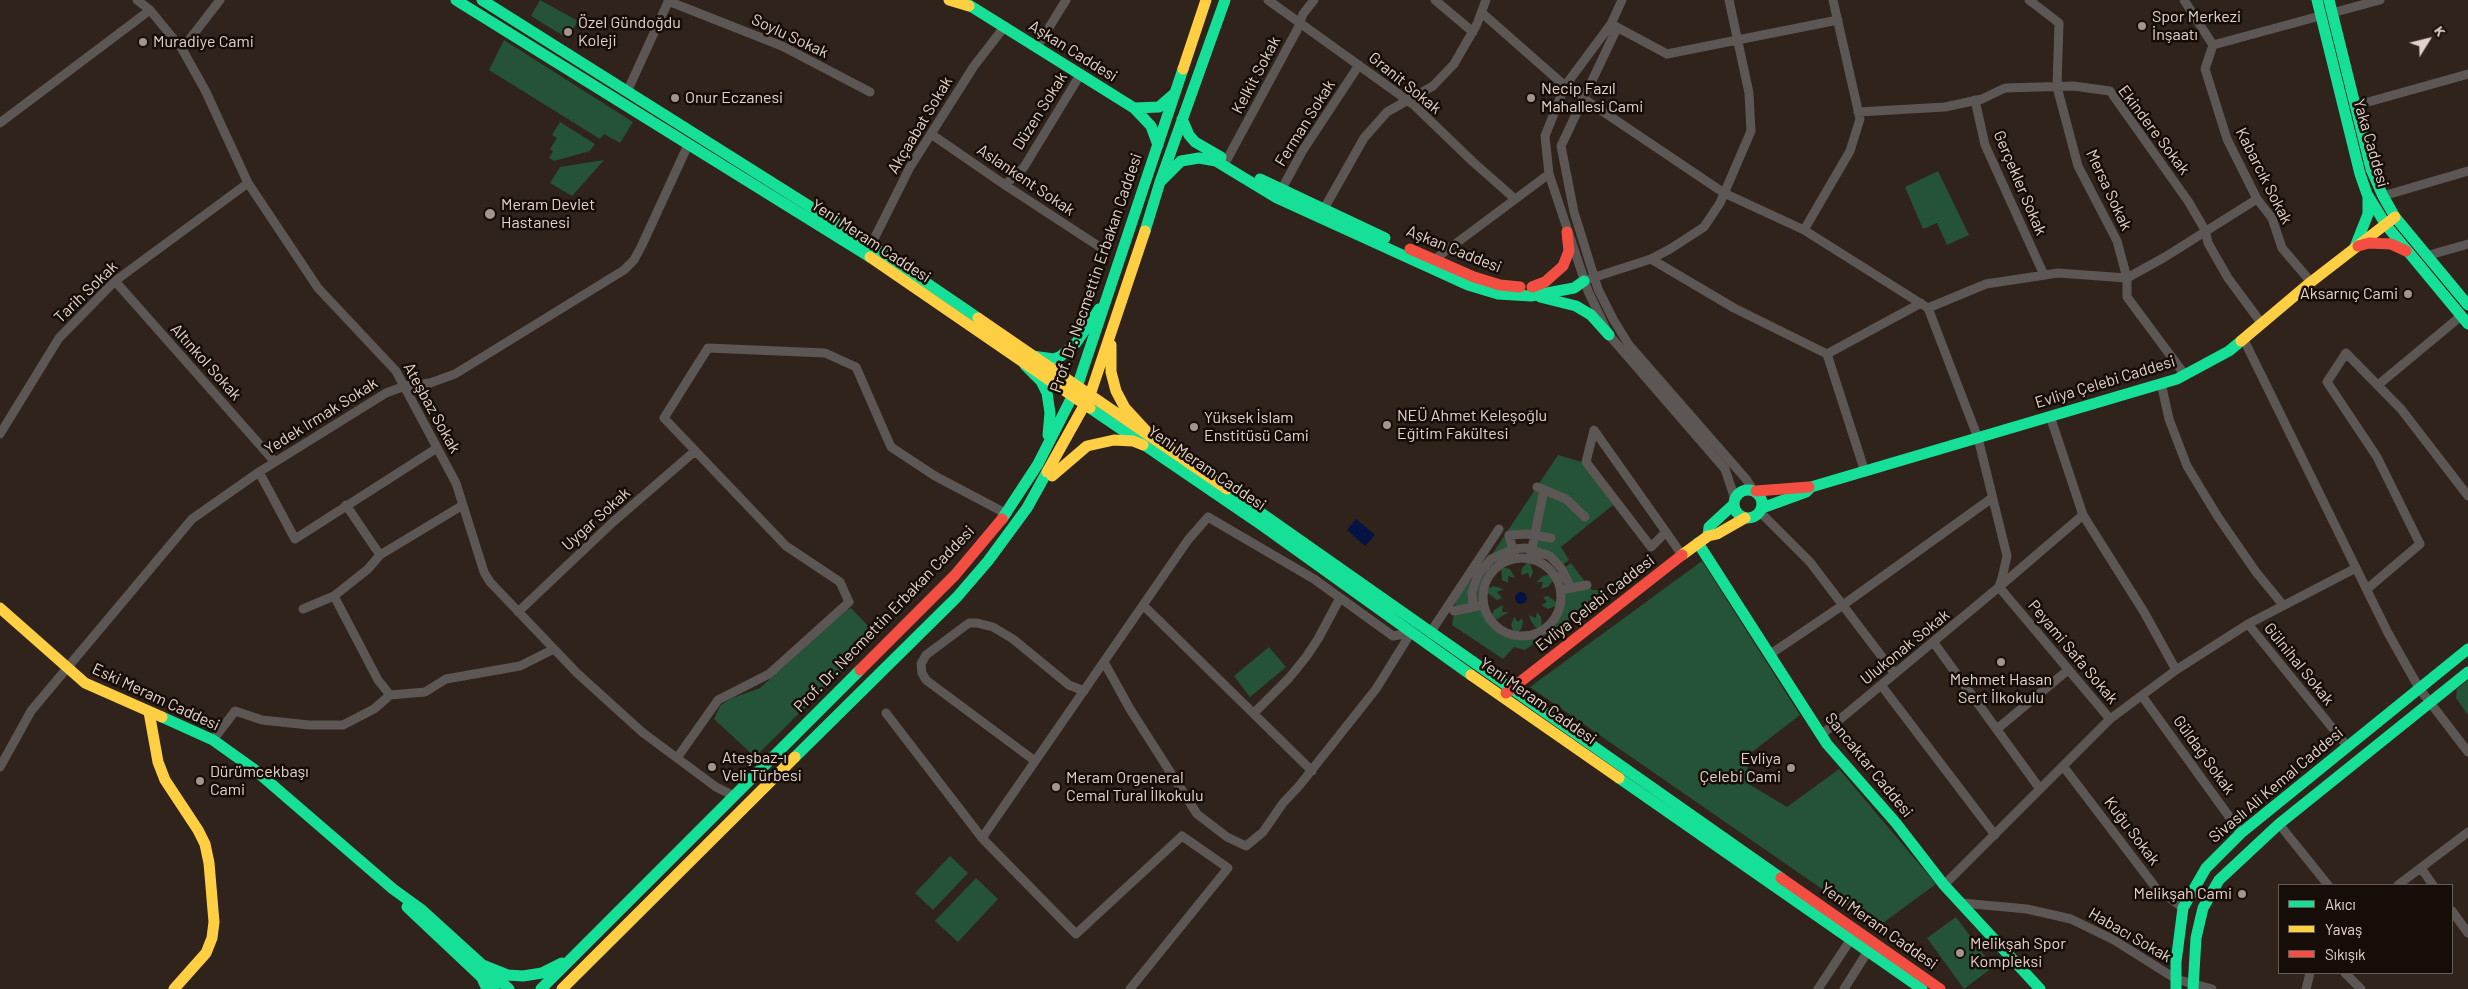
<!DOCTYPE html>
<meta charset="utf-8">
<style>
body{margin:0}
#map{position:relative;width:2468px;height:989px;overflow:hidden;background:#2f231b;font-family:Barlow,sans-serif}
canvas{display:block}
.legend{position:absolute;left:2278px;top:884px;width:175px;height:90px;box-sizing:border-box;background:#170d08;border:1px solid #685c56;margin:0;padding:6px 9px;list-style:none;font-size:15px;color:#e2d3ca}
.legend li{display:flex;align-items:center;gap:10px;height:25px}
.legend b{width:25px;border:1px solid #685c56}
.north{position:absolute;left:2403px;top:15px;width:50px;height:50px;-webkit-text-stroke:4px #170d08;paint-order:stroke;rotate:54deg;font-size:14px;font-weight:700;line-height:20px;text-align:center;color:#e2d3ca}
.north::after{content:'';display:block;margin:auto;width:18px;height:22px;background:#e2d3ca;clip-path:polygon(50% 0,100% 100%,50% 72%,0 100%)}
</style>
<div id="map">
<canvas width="2468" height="989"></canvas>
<ul class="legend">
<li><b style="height:6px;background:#16e098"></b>Akıcı</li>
<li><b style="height:6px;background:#ffcf43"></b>Yavaş</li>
<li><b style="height:6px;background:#f24e42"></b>Sıkışık</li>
</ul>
<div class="north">K</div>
</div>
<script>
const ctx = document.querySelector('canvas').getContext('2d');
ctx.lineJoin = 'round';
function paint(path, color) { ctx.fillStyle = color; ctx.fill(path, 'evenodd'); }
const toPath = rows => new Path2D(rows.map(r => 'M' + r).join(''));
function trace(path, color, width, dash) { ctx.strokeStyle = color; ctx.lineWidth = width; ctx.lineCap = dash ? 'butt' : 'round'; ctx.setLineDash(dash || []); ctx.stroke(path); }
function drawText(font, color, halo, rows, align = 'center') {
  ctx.font = font + ' Barlow,sans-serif'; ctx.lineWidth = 5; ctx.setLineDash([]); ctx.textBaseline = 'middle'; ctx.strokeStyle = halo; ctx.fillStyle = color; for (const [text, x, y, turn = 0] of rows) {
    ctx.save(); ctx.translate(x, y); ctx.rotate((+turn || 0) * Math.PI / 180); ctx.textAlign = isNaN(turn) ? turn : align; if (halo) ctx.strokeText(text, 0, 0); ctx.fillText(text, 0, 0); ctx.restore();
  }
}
paint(toPath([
 [540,0,578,21,567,38,531,16],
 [504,40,633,122,620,143,604,134,600,139,489,70],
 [560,122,595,144,590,151,554,161,549,158,553,151,550,149,557,138,552,135],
 [604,160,572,196,550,183,560,167],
 [1938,171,1969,235,1947,245,1937,223,1923,229,1905,187],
 [1558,455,1582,462,1613,505,1561,547,1569,560,1562,565,1533,548,1533,533,1507,533,1510,548,1491,556],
 [1511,551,1512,558,1494,568,1489,574,1483,570,1488,564],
 [1529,561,1533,572,1530,579,1528,573,1521,575,1522,568],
 [1702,561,1800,715,1748,755,1747,783,1787,807,1839,769,1936,884,1880,925,1851,909,1530,687],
 [1571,563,1586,583,1572,586,1564,568],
 [1501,567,1510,569,1515,578,1508,576,1508,583,1502,580],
 [1481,573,1487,576,1481,594,1482,604,1475,605,1474,599],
 [1548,575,1553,576,1553,581,1548,587,1541,589,1543,582,1536,582,1543,576],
 [1476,576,1471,606,1454,609,1456,601,1468,583],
 [1493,586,1504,589,1497,592,1502,598,1497,600,1488,593,1486,590],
 [1588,586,1592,590,1604,590,1606,592,1553,633,1550,632,1525,650,1514,647,1503,659,1452,625,1454,613,1482,607,1486,618,1497,630,1508,636,1520,640,1534,637,1546,631,1556,621,1564,601,1563,591],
 [1548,596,1556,602,1556,606,1548,609,1541,605,1547,602,1543,597],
 [1503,605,1502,612,1509,612,1497,619,1491,618,1494,610],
 [851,608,869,627,872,634,871,642,755,757,714,719,720,706,730,699,760,688,846,610],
 [1537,612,1541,617,1542,629,1535,627,1531,621,1529,615,1536,618],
 [1514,617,1518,622,1522,618,1523,623,1521,629,1515,635,1511,625],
 [1269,647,1286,667,1250,697,1234,676],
 [2468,680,2468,715,2456,698,2457,689],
 [950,856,968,873,933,910,915,893],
 [976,878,998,899,958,942,935,921],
 [1956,917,1993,967,1964,989,1927,938]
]), '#255337');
paint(toPath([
 [1356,519,1375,535,1365,546,1347,530],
 '1515 598a6 6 0 1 1 12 0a6 6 0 1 1-12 0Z'
]), '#041343');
trace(toPath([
 [137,0,150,10,182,49,205,90,248,183,318,288,396,371,456,483,484,572,490,582,577,673,642,732,716,787,732,795],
 [1268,0,1414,105,1472,161,1515,199],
 [1435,0,1473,32],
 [1622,0,1611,24,1565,86,1545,136,1549,174,1588,291,1609,335,1725,469,1735,499],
 [1833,0,1860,119,1850,151,1804,230,1928,308,1986,284,2058,273,2127,278,2165,257,2257,199],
 [2029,0,2059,23,2057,87,2078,166,2117,241,2127,278,2127,297,2185,375],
 [2184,0,2213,45,2320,16],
 [668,1,782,46,870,92],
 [1482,13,1565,86,1724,193,1804,230],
 [2332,13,2380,0],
 [1613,25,1667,54,1838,20],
 [1617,28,1561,146,1574,212,1598,289,1613,319,1629,345,1746,479,1753,490],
 [2213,45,2205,69,2227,139,2257,199,2272,218,2282,248,2311,282],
 [1037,47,1066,0],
 [182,49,220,0],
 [627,92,669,0],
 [1975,100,1985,145,2044,275],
 [2354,106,2468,74],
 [1858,112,1945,107,1982,99,2005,88,2073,86,2110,91,2188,201,2205,230,2208,243,2228,278,2262,324],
 [0,123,150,10],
 [931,134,1005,185,1106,251],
 [1224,165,1297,30,1303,14,1314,0],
 [1005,185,1024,167,1080,75],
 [1279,194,1303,150,1359,65],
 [2383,196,2468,171],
 [1321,214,1364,138,1387,112,1433,86,1454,64,1477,24,1486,0],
 [871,245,910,167,974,66,1005,26],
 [2426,256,2468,244],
 [1651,259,1734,308,1827,354,1921,303],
 [1431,262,1549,174],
 [1589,279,1651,259,1670,249,1704,227,1720,203,1751,131,1749,93,1729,0],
 [115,281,275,462],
 [2244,340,2356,568],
 [1827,354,1865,472],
 [2161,383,2169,419,2187,466,2218,517,2256,572,2283,605],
 [2378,385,2461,316],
 [2050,416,2083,515,1999,587,2110,719,2176,670,2144,612,2083,515],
 [0,434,59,338,115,281,248,183],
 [259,472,295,539,437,448],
 [1537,487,1566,499,1585,517],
 [346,505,380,555,463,505],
 [1760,512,1810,562,1895,674],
 [1666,532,1651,547,1586,462,1594,430,1666,532,1682,555],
 [1531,553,1544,490],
 [1514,554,1509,535,1527,534,1551,538],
 '1483 597a39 39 0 1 1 78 0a39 39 0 1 1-78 0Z',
 [1566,589,1587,585],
 [2367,589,2420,544,2377,457,2327,382,2346,353,2401,409,2468,496],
 [334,596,368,569,380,555],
 [1143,605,1312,771],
 [1473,607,1472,592,1478,575,1491,559,1513,549,1526,548,1550,556,1561,568,1571,588],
 [303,609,334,596,378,680,390,695,425,692,446,679,520,666,554,649],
 [1454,611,1478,606],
 [518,612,613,522,695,451],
 [2248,624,2347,746],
 [1430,633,1499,529],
 [1934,643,2040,789],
 [1769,655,1843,605,1992,498],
 [1104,662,1130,709,1197,814,1227,837,1246,846,1263,832,1283,803,1299,786,1376,689,1412,631],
 [2176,670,2248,624,2356,568,2388,633,2419,688,2468,752],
 [1881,685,1995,835],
 [2142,696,2241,833],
 [886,713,982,838,1076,934,1182,836,1228,868,1130,989],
 [1254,713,1289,678,1306,657,1318,639,1340,598],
 [1997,729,2068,670],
 [1821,735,1999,587,2002,578,2007,556,1978,438,1928,308],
 [213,740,235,711,262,720,309,725,343,725,374,709,390,695],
 [677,758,718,700,769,674,849,602,840,582,786,546,664,418,708,348,825,353,856,367,891,447,935,476,1007,514],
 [1035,761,926,680,922,673,921,664,926,655,969,623,977,623,993,627,1013,639,1069,685,1084,691],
 [2063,766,2156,888,2183,908],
 [0,767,31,711,192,519,259,472,386,393,405,386,430,383,455,374,624,270,634,260,642,245,688,145],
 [2279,824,2328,885],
 [982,838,1188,540,1208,517,1314,579,1393,636,1411,633],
 [2421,868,2433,885],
 [1944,885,2110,719],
 [2398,885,2468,832],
 [1962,903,2027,909,2071,919,2114,940,2176,979,2212,989],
 [2452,911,2468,933],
 [2345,973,2361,989],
 [1818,989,1851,939],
 [1844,989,1868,951],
 [2306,989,2310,973]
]), '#5c5754', 9);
trace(toPath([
 [456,0,870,257],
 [482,0,871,245,978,318],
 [961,0,1134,108,1151,126,1158,145],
 [2317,0,2360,174,2367,194,2386,225,2468,324],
 [2329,0,2371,169,2383,196,2395,217,2468,305],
 [1134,108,1159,107,1174,94],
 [1182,119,1189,135,1195,142,1221,157],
 [1260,179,1385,238],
 [1162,180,1181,161,1199,158,1216,161,1277,198,1468,285,1498,294,1531,296,1574,288,1584,281],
 [1145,231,1160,182,1225,0],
 [2355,247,2368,214,2368,197],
 [1540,297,1576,306,1591,315,1609,335],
 [1032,356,1054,359,1061,356,1076,343,1099,309],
 [1025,365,1041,381,1047,393,1050,413,1048,435],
 [1090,408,1263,526,1471,675],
 [1227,489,1781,878],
 '1734 504a14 14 0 1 1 28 0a14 14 0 1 1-28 0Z',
 [1762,508,1806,492,1811,487,2177,379,2229,351,2241,341],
 [1002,519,1038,464,1077,387,1183,69],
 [1708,536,1709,527,1734,504],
 [1698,543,1827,744,1896,823,1944,885,2040,989],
 [162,717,213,740,255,770,393,889,422,910,509,989],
 [795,757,957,597,988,561,1027,508,1047,472],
 [1619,778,1922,989],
 [407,907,494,989],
 [483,965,508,975,523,976,542,973,562,963],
 [481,976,487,989],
 [541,989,860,670],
 [2176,989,2176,962,2183,908,2206,868,2241,833,2468,649],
 [2193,989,2196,938,2203,908,2219,880,2279,824,2468,672]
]), '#16e098', 11);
trace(toPath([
 [949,0,969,6],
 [1183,69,1206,0],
 [870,257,1090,408],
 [978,318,1227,489],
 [2241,341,2311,282,2395,217],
 [1111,345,1111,372,1116,391,1125,408,1149,434],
 [1047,472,1090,395,1145,231],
 [1052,476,1087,446,1114,440,1133,441,1143,445],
 [1682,555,1708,536,1717,534,1745,518],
 [0,608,85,683,162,717],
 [1471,675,1619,778],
 [149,712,158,762,165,780,198,830,205,844,209,863,214,922,212,938,206,953,174,989],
 [562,989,795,757]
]), '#ffcf43', 11);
trace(toPath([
 [2358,246,2369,243,2391,244,2406,251],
 [1410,249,1474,277,1500,285,1520,287],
 [1532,287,1545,282,1563,266,1569,251,1567,232],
 [1756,491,1809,487],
 [860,670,955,575,1002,519],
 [1506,693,1682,555],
 [1781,878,1940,989]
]), '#f24e42', 11);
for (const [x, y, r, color] of [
 [2142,26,5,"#a3958d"],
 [568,32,5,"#a3958d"],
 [143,42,5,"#a3958d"],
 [675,98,5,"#a3958d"],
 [1531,98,5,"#a3958d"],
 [490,214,6,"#a3958d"],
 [2408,294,5,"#a3958d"],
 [1387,425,5,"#a3958d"],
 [1194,427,5,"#a3958d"],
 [2001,662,5,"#a3958d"],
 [712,767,5,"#a3958d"],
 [1791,768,5,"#a3958d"],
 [200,781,5,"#a3958d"],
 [1056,787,5,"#a3958d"],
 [2242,894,5,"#a3958d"],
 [1960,953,5,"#a3958d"]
]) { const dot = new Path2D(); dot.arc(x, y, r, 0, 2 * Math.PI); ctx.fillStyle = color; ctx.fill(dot); trace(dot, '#170d08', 2); }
drawText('16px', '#e2d3ca', '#170d08', [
 ["Spor Merkezi",2152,17],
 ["İnşaatı",2152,35],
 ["Özel Gündoğdu",578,23],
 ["Koleji",578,41],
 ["Muradiye Cami",153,42],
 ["Necip Fazıl",1541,89],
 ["Mahallesi Cami",1541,107],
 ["Onur Eczanesi",685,98],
 ["Meram Devlet",501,205],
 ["Hastanesi",501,223],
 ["Aksarnıç Cami",2398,294,"right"],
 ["NEÜ Ahmet Keleşoğlu",1397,416],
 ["Eğitim Fakültesi",1397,434],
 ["Yüksek İslam",1204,418],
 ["Enstitüsü Cami",1204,436],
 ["Mehmet Hasan",2001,680,"center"],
 ["Sert İlkokulu",2001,698,"center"],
 ["Ateşbaz-ı",722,758],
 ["Veli Türbesi",722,776],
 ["Evliya",1781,759,"right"],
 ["Çelebi Cami",1781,777,"right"],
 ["Dürümcekbaşı",210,772],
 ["Cami",210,790],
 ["Meram Orgeneral",1066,778],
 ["Cemal Tural İlkokulu",1066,796],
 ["Melikşah Cami",2232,894,"right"],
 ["Melikşah Spor",1970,944],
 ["Kompleksi",1970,962]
], 'left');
drawText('16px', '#e2d3ca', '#170d08', [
 ["Soylu Sokak",790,36,25],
 ["Aşkan Caddesi",1073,51,32],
 ["Kelkit Sokak",1256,75,-62],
 ["Granit Sokak",1405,83,39],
 ["Düzen Sokak",1040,111,-58],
 ["Ferman Sokak",1305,123,-58],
 ["Akçaabat Sokak",920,125,-59],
 ["Ekindere Sokak",2154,130,53],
 ["Yaka Caddesi",2371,143,74],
 ["Kabarcık Sokak",2264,176,63],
 ["Aslankent Sokak",1026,180,34],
 ["Gerçekler Sokak",2020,183,67],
 ["Mersa Sokak",2109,190,65],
 ["Yeni Meram Caddesi",871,241,33],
 ["Aşkan Caddesi",1454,249,22],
 ["Prof. Dr. Necmettin Erbakan Caddesi",1096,273,-71],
 ["Tarih Sokak",86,292,-44],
 ["Altınkol Sokak",206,362,48],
 ["Evliya Çelebi Caddesi",2105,382,-17],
 ["Ateşbaz Sokak",432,408,61],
 ["Yedek Irmak Sokak",321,416,-32],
 ["Yeni Meram Caddesi",1207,468,34],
 ["Uygar Sokak",596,519,-42],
 ["Evliya Çelebi Caddesi",1595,603,-38],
 ["Prof. Dr. Necmettin Erbakan Caddesi",884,619,-46],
 ["Ulukonak Sokak",1905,647,-39],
 ["Peyami Safa Sokak",2073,652,50],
 ["Gülnihal Sokak",2299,664,51],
 ["Eski Meram Caddesi",156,697,25],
 ["Yeni Meram Caddesi",1538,701,35],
 ["Güldağ Sokak",2204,755,54],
 ["Sancaktar Caddesi",1869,765,51],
 ["Sivaslı Ali Kemal Caddesi",2276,785,-40],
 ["Kuğu Sokak",2132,831,53],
 ["Yeni Meram Caddesi",1879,926,35],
 ["Habacı Sokak",2130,935,30]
]);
</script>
